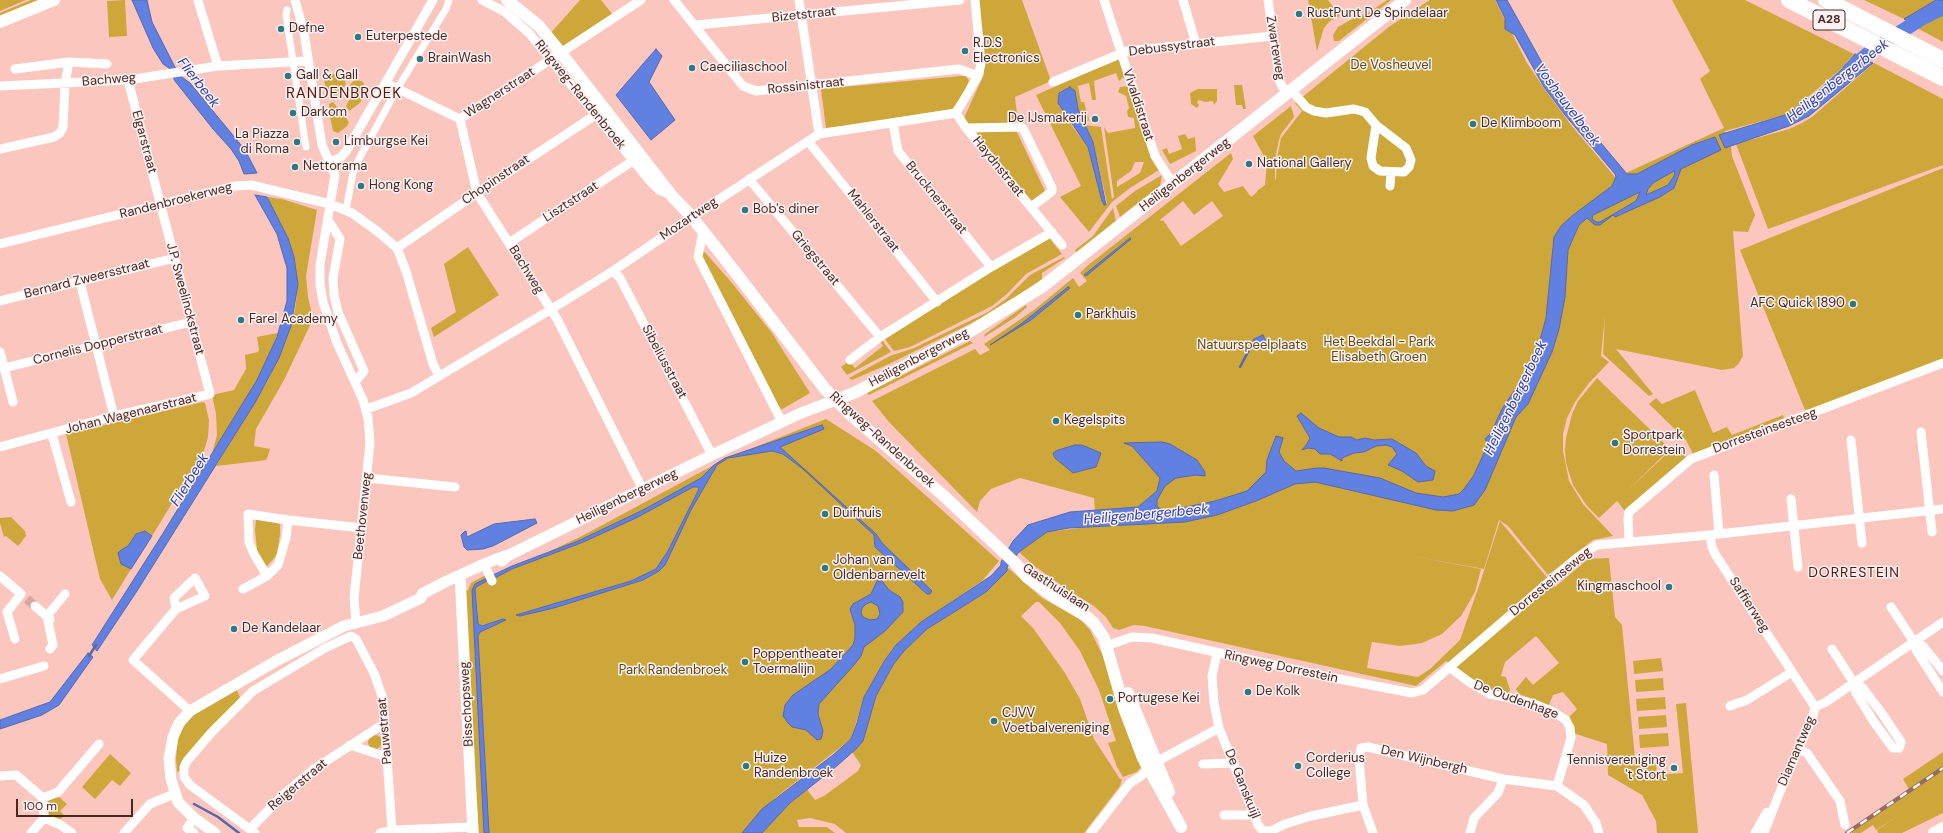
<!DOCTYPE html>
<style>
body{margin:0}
#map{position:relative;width:1943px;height:833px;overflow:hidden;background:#fac6be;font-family:"DM Sans",sans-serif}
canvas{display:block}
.scale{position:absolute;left:16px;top:799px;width:117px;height:18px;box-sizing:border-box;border:2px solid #492824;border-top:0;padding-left:5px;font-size:12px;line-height:14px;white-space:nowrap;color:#492824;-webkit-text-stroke:3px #fcf2f1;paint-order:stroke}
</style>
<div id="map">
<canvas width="1943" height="833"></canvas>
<div class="scale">100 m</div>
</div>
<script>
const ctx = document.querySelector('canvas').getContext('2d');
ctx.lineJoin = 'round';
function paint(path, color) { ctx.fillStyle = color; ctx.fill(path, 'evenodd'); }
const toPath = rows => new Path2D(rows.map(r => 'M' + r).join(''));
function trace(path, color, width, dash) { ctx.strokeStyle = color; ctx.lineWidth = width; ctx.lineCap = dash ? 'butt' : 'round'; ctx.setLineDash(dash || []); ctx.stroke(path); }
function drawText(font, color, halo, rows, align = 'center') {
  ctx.font = font + ' "DM Sans",sans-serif'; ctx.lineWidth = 3; ctx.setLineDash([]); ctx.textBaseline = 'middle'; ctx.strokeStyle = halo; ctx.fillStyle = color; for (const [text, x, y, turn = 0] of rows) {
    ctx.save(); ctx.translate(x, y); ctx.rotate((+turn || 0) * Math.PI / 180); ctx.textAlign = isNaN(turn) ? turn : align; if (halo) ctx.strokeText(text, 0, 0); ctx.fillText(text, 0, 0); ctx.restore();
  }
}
paint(toPath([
 [0,0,26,0,0,11],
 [31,0,40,0,0,16,0,13],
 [125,0,127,36,109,37,107,1],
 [580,0,601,0,613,15,564,49,549,35],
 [978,0,1022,0,1051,81,1015,97,1018,123,968,125,964,118,984,74],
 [1308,0,1328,0,1340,16,1330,21,1324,28,1317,51],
 [1387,0,1391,0,1339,41,1334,41,1333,35,1338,27,1354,18,1365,15],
 [1430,0,1495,0,1527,63,1543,87,1571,125,1615,177,1628,172,1724,128,1700,79,1710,71,1672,0,1745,0,1854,54,1841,69,1788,114,1725,131,1731,147,1732,156,1755,215,1748,232,1733,231,1743,356,1739,363,1734,368,1722,370,1616,349,1653,394,1649,396,1603,354,1605,316,1601,356,1609,362,1589,383,1575,402,1567,418,1563,434,1563,451,1569,481,1583,504,1613,536,1593,540,1548,575,1508,526,1499,520,1484,569,1411,556,1481,569,1475,592,1461,616,1442,634,1422,643,1400,646,1372,642,1370,651,1367,668,1418,677,1430,669,1460,640,1480,583,1500,521,1555,587,1588,559,1609,558,1615,617,1622,625,1635,758,1656,763,1657,775,1683,773,1676,704,1686,703,1698,833,1657,833,1656,821,1642,795,1608,775,1607,744,1573,733,1568,718,1577,709,1563,692,1553,695,1549,705,1519,694,1516,689,1526,677,1533,685,1559,663,1536,636,1505,662,1501,676,1506,677,1510,690,1507,695,1491,692,1446,661,1416,686,1145,626,1134,625,1119,630,1113,628,1106,617,1094,606,1068,590,1033,565,1019,552,1047,532,1096,526,1094,498,1020,478,991,489,980,501,977,512,889,422,872,401,975,349,980,355,990,350,984,344,1034,310,1073,278,1079,287,1087,281,1080,273,1087,266,1231,153,1233,159,1218,184,1224,192,1243,186,1251,197,1257,192,1257,191,1265,185,1267,162,1253,136,1291,106,1294,117,1281,134,1279,140,1275,158,1275,180,1276,179,1277,159,1281,138,1302,111,1295,103,1390,26],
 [1183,201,1194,215,1212,201,1223,216,1181,246,1163,220,1161,221,1160,220],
 [1864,0,1936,0,1904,19],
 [1943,14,1943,42,1917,28,1932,19],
 [1118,59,1120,60,1125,76,1119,81,1116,73,1094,81,1096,100,1092,100,1089,83,1078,86,1081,102,1084,102,1089,119,1088,123,1085,124,1078,109,1076,95,1061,91,1058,96,1058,100,1072,126,1088,147,1104,205,1107,203,1093,142,1086,125,1101,127,1112,199,1114,197,1104,127,1108,133,1135,128,1134,118,1128,117,1127,111,1129,108,1126,96,1118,92,1120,87,1128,86,1159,170,1130,188,1112,202,1089,232,1060,197,1081,186,1036,95],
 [1135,162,1144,162,1140,173,1117,187,1117,181,1131,171],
 [1874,63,1943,99,1943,165,1768,229,1736,144,1789,129,1802,123,1812,117],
 [338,73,344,76,346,84,337,96,331,97,325,85,324,78,329,74],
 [961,76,966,76,969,81,961,98,952,109,852,125,826,128,821,89],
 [355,79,363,82,366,91,360,103,349,111,346,106,352,95,350,85],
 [1234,85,1242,85,1246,109,1243,109,1242,105,1236,105],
 [1198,89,1217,89,1217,101,1214,105,1213,101,1205,102,1199,100,1197,102,1199,105,1197,108,1191,104,1190,93],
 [333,102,347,119,349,123,346,127,338,133,333,131,330,117,329,104],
 [1015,128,1045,191,1033,202,1030,201,977,136,978,129],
 [1185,134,1188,139,1195,137,1196,151,1170,164,1162,150,1167,148,1169,154,1182,149,1178,136],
 [1943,168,1943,361,1809,413,1807,409,1805,410,1740,250],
 [1162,175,1160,186,1120,217,1116,206,1135,191],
 [267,197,282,199,317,210,306,276,308,297,313,319,284,380,256,429,254,446,270,449,268,456,266,460,259,461,216,466,268,380,286,340,295,310,298,284,294,257,288,238],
 [1113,208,1116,221,1077,253,1075,250,1093,236],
 [1045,239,1050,239,1062,254,1026,274,1007,294,992,306,910,347,894,351,885,339,884,338],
 [468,247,499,295,434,337,431,328,456,312,444,264],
 [702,249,732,283,772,333,810,393,779,411,699,254],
 [1064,257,1065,258,1042,273,1042,279,994,312,889,364,852,380,849,378,890,356,914,348,988,312,1006,299,1030,275],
 [1026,305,1027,307,1014,318,984,337,985,334],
 [278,333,263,371,212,454,217,435,216,414,212,395,234,390,246,369,245,355,258,352,259,350,257,337],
 [882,340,891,352,847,375,841,367,849,361,855,368,883,346,880,341],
 [970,341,973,343,869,395,867,393],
 [1597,378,1670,449,1626,492,1677,444,1686,457,1625,511,1617,501,1599,518,1587,506,1573,485,1566,463,1565,450,1566,438,1572,414,1578,401],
 [1695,390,1713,433,1727,427,1732,435,1783,415,1784,418,1693,454,1686,440,1649,404,1656,398,1662,404],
 [203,402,205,403,209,420,208,437,204,451,152,536,145,531,132,540,128,546,121,550,125,566,131,569,112,600,100,579,66,434],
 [826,419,876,451,999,561,982,581,921,622,896,645,885,660,864,697,851,739,775,798,745,833,479,833,462,593,468,590,471,583,484,576,487,578,472,588,582,536,725,459],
 [11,517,25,531,26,536,18,546,6,536,4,537,0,523,0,518],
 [256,519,280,524,280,534,277,555,266,567,261,561,257,550,255,530],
 [1007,567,1042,598,1079,618,1090,630,1104,658,1141,767,1137,772,1123,777,1117,767,1108,743,1116,741,1099,690,1080,651,1060,623,1039,602,1036,602,1021,616,1033,628,1065,673,1080,699,1094,739,1120,779,1122,779,1120,786,1084,833,846,833,835,824,810,818,797,820,799,827,827,827,835,833,762,833,775,817,806,788,815,800,824,796,858,771,861,765,852,752,863,741,876,696,893,665,904,651,927,629,986,592,1007,571],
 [1661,658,1663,671,1634,674,1633,661],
 [1663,678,1664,690,1636,692,1635,680],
 [236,689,241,699,180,771,177,772,176,758,178,737,190,716],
 [1665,697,1666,709,1637,711,1636,699],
 [1666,715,1667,727,1639,729,1638,717],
 [1668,733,1669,746,1640,748,1639,735],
 '368 742a7 7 0 1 1 14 0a7 7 0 1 1-14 0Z',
 [1943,752,1943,813,1902,833,1878,833,1877,830,1899,815,1876,830,1873,825,1861,833,1852,833,1852,831,1910,791,1903,779],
 [110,754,131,773,120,786,112,780,95,799,82,787],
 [59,797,67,804,60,811,64,815,61,819,49,818,47,800]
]), '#cea73b');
const water = toPath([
 [132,0,147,0,152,22,179,75,190,83,245,150,257,173,244,174,239,161,231,149,213,129,175,81,169,68,163,64,153,48,132,0],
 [1496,0,1507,0,1559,93,1627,174,1637,174,1692,145,1715,137,1721,150,1681,169,1674,188,1660,197,1615,217,1613,215,1600,225,1595,225,1587,218,1579,225,1568,250,1565,297,1559,329,1552,352,1528,404,1516,417,1485,490,1474,505,1453,511,1436,510,1315,482,1295,484,1256,501,1217,515,1185,522,1069,528,1047,532,1019,552,1007,567,1007,571,986,592,927,629,904,651,893,665,876,696,863,741,856,749,838,765,790,803,762,833,742,833,762,809,833,755,851,739,857,723,864,697,885,660,896,645,921,622,991,576,1001,565,1001,562,1013,541,1028,525,1070,512,1138,507,1157,491,1160,478,1132,446,1124,443,1162,442,1170,444,1197,460,1205,472,1205,476,1196,475,1176,478,1165,486,1157,500,1157,507,1167,511,1215,501,1247,491,1266,472,1267,460,1276,436,1283,438,1279,452,1284,461,1296,471,1317,468,1324,468,1380,478,1416,493,1443,497,1459,494,1464,489,1474,475,1488,444,1485,439,1491,433,1502,409,1526,373,1537,351,1546,318,1554,237,1561,226,1573,215,1612,186,1616,177,1615,174,1565,115,1544,87,1515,35,1505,29,1505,18,1496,0],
 [1674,171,1675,172,1674,176,1668,185,1646,195,1648,189,1653,183,1674,171],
 [1640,192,1636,201,1600,222,1596,222,1592,219,1593,215,1640,192],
 [1936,0,1943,0,1943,14,1917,28,1904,19,1936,0],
 [656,49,662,56,649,82,675,120,651,140,616,95,656,49],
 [1855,54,1873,63,1809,116,1789,126,1725,148,1719,135,1788,114,1815,94,1842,69,1855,54],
 [1070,87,1075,91,1078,109,1093,142,1106,205,1104,205,1102,201,1088,147,1058,103,1059,93,1070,87],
 [255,195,267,197,288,238,294,257,298,284,291,326,279,358,256,401,137,591,97,651,92,645,162,535,257,380,277,337,287,301,287,268,277,234,255,195],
 [1130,238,1131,239,1086,276,1084,275,1130,238],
 [1068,287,1070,288,1031,320,990,345,1021,324,1068,287],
 [1263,335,1267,344,1261,347,1249,348,1254,339,1263,335],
 [1301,413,1319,428,1339,437,1351,437,1357,440,1365,438,1374,440,1392,439,1416,453,1426,466,1435,471,1433,480,1418,482,1402,471,1388,465,1397,454,1392,447,1386,445,1376,446,1364,452,1354,453,1342,458,1342,461,1330,454,1320,454,1315,449,1308,448,1302,450,1307,444,1310,438,1297,416,1301,413],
 [822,425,824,429,780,447,876,534,882,543,932,591,930,594,927,594,875,547,874,535,803,469,783,454,772,451,728,458,717,465,691,510,665,565,659,571,643,580,554,608,520,616,516,615,631,581,656,569,668,551,699,489,698,487,693,487,636,518,581,543,512,569,495,578,493,575,512,566,578,541,643,510,701,478,714,465,725,458,822,425],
 [1075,445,1082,445,1101,453,1096,467,1073,473,1055,458,1053,453,1058,450,1075,445],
 [535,519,537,523,493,546,483,549,467,550,464,547,461,535,464,532,466,531,467,537,494,524,535,519],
 [145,531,152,536,131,569,121,564,118,553,121,550,128,546,136,534,145,531],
 [487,578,487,581,476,587,475,590,478,624,482,626,503,619,506,620,480,632,478,636,489,833,484,833,472,590,475,584,487,578],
 [877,581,882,581,889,590,900,597,903,602,903,612,885,631,864,647,861,656,854,665,819,704,818,714,823,731,821,739,817,740,806,730,792,727,788,723,783,716,785,705,793,695,831,669,853,645,855,638,855,625,850,609,853,604,871,594,877,581],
 [871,602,878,606,880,614,877,619,870,620,863,617,861,613,862,608,866,604,871,602],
 [88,653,93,657,59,705,42,715,0,729,0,720,50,702,88,653]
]);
paint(water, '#6181e2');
trace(water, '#5a66a9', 1);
trace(toPath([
 [1240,367,1250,348],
 [89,656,96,645],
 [194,804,218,817,239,833]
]), '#5a66a9', 2.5);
trace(toPath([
 [1849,70,1872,50,1921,19,1943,8]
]), '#6181e2', 14);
trace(toPath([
 [27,599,35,606]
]), '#d7a69f', 9, [9, 4.5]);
trace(toPath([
 [287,10,286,15,306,147],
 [346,210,353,173,360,157,397,89,446,9,449,0]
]), '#fff', 7);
trace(toPath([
 [295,0,304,33,322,145,335,175,320,265,320,284,323,302,337,343,363,400,368,418,370,443,354,598,356,623],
 [482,0,505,12,529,33,649,180,659,190,671,195],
 [674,0,743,86,756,91,959,69,978,76],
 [799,0,819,134],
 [975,0,981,64,978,76,956,113,966,128,1062,245],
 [1104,0,1155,156,1173,184],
 [1183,0,1196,44],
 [1268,0,1280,82,1283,88,1294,93,1306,107,1314,111,1326,113,1354,109,1365,112,1376,125,1406,148,1411,160,1409,167,1404,172,1380,171,1373,166,1371,158,1376,125],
 [198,1,218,66],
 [696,25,960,0],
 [69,62,107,64],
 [1053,82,1127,51,1273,36],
 [386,83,460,119,477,193,557,319,643,490],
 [0,86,128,80,218,66,308,61],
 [460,119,641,0],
 [893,123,898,151,991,267],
 [966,128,1020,127,1023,128,1052,188,1052,191,1046,196,1031,207],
 [808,141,937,302],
 [0,149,54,137,60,133,63,127,65,84,69,62,15,69],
 [330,162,341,157,347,150,433,0],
 [749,179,880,337],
 [1390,186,1391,172],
 [328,220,340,239,333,278,334,295,338,312,364,371,356,381],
 [703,231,698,257,782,422],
 [509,243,634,160],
 [0,244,235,186,251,185,330,204,352,213,377,231,397,248,406,271,433,364,439,376],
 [397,248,477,193,597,114],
 [613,271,620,278,712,455],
 [80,282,114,416],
 [0,301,175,258],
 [0,352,13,402],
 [850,360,880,337,991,267,1052,232],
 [4,368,191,322],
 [367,409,411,393,550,310,613,271,692,217,819,134,956,113],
 [1921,432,1932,532],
 [52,434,71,502],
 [1851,440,1862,543],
 [0,447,114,416,210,394,128,80],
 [1714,475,1719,534],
 [367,478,455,487],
 [1791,499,1798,567],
 [1710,535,1712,547,1715,554,1815,707],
 [1629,542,1628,519,1629,512,1691,459,1943,363],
 [484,564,492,581],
 [0,576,21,594,7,612,15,639],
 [267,576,254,554,249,542,248,514,288,520],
 [243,589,267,576,278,565,286,538,288,520,362,528],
 [35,606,50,619],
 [1891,607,1914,642,1916,650,1943,692],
 [176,609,174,598,195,578,205,596,176,609,133,660,190,711],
 [1914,642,1923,646,1943,671],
 [1106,646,1132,637,1152,638,1324,676,1412,693,1423,690,1578,557,1597,545,1710,535,1943,509],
 [50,649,53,645,47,616,65,594],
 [1832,649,1854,683,1856,693,1874,722,1893,748,1899,748,1901,742,1883,715,1862,687,1854,683],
 [1217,653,1212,676,1214,703,1219,728,1258,825,1263,831,1271,831,1285,824,1311,816,1363,805],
 [1449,667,1469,682,1490,694,1516,699,1534,704,1555,713,1566,720,1570,728,1571,738,1557,786],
 [0,679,44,666],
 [1730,706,1747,700,1792,672],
 [350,745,387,757],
 [1798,749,1807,753,1840,801,1845,825],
 [1203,764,1234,763],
 [0,776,16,775,43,798,44,818],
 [43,798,58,792,99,744],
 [1224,815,1255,815],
 [44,818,59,824,72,833],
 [250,829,283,795,314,769,385,723],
 [31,833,44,818],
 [124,833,150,804,174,794],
 [194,833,187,828,194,818],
 [255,833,190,785,184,777,184,767,187,761,211,733,253,691,325,648,351,636,356,639,374,673,383,699,392,830],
 [380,833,392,830,473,827],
 [1091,833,1129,784,1141,776,1156,762,1219,728],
 [1373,833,1363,805,1359,758,1361,748,1368,747,1503,779,1557,786,1584,805,1596,823,1599,833],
 [1470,833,1474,818,1498,793,1503,779],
 [1755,833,1767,812],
 [1764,833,1779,794,1813,716,1815,707,1826,702,1943,622]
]), '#fff', 9);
trace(toPath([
 [502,561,507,556,712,455,801,413,836,400],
 [460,575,473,833],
 [215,833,194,818,178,802,171,779,169,759,173,737,179,723,190,711,276,661,344,626,383,616,421,598,422,594,445,582,484,564,504,556,507,556]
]), '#fff', 11);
trace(toPath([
 [507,0,539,26,561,53,672,196,692,217,739,277,825,389,851,415,945,497,1014,562,1028,578,1054,597,1086,616,1094,623,1104,638,1124,708,1143,758,1181,827],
 [0,22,54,0],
 [836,400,856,392,971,331,1042,287,1405,0],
 [1128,693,1169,792],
 [1934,833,1943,828]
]), '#fff', 12);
trace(toPath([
 [1789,0,1943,78],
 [1826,0,1943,60]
]), '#fff', 16);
const rail = toPath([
 [1847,833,1943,768]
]);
trace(rail, '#946b65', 4);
trace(rail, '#fcf2f1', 2.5, [8]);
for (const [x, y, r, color] of [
 [1299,14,4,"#2f7781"],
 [281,29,4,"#2f7781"],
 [358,37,4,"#2f7781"],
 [965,51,4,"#2f7781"],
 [420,59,4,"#2f7781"],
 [692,68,4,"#2f7781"],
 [288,76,4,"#2f7781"],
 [293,113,4,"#2f7781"],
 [1095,119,4,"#2f7781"],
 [1473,124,4,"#2f7781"],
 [297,142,4,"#2f7781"],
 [336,142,4,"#2f7781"],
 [1249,164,4,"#2f7781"],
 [295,167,4,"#2f7781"],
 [361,186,4,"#2f7781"],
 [745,210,4,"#2f7781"],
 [1853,304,4,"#2f7781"],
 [1078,315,4,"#2f7781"],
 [241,320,4,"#2f7781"],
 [1056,421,4,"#2f7781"],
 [1615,443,4,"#2f7781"],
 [825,514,4,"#2f7781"],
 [825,568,4,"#2f7781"],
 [1669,587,4,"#2f7781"],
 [234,629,4,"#2f7781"],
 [745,662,4,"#2f7781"],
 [1248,692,4,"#2f7781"],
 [1110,699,4,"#2f7781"],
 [994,721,4,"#2f7781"],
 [746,766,4,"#2f7781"],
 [1298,766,4,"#2f7781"],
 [1674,768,4,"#2f7781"]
]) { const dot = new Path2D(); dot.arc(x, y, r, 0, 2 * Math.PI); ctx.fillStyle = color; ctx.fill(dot); trace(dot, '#fcf2f1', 1.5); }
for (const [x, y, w] of [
 [1829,20,32]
]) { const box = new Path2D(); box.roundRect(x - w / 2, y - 10, w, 20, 3); ctx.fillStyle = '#fcf2f1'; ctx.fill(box); trace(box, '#492824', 1); }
drawText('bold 12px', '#492824', null, [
 ["A28",1829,20]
]);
drawText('13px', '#492824', '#fcf2f1', [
 ["RustPunt De Spindelaar",1307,14],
 ["Defne",289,29],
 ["Euterpestede",366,37],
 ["R.D.S",973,44],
 ["Electronics",973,59],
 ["BrainWash",428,59],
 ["Caeciliaschool",700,68],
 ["Gall & Gall",296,76],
 ["Darkom",301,113],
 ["De IJsmakerij",1087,119,"right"],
 ["De Klimboom",1481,124],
 ["La Piazza",289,135,"right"],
 ["di Roma",289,150,"right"],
 ["Limburgse Kei",344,142],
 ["National Gallery",1257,164],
 ["Nettorama",303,167],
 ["Hong Kong",369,186],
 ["Bob's diner",753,210],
 ["AFC Quick 1890",1845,304,"right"],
 ["Parkhuis",1086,315],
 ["Farel Academy",249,320],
 ["Kegelspits",1064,421],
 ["Sportpark",1623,436],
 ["Dorrestein",1623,451],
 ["Duifhuis",833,514],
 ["Johan van",833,561],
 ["Oldenbarnevelt",833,576],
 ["Kingmaschool",1661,587,"right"],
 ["De Kandelaar",242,629],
 ["Poppentheater",753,655],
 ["Toermalijn",753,670],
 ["De Kolk",1256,692],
 ["Portugese Kei",1118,699],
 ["CJVV",1002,714],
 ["Voetbalvereniging",1002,729],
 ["Huize",754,759],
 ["Randenbroek",754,774],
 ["Corderius",1306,759],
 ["College",1306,774],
 ["Tennisvereniging",1666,761,"right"],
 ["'t Stort",1666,776,"right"]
], 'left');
drawText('13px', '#492824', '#fcf2f1', [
 ["Bizetstraat",804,15,-6],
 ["Debussystraat",1172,47,-7],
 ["Zwarteweg",1275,48,81],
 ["Bachweg",109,80,-5],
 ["Rossinistraat",806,86,-6],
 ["Wagnerstraat",500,93,-33],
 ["Ringweg-Randenbroek",580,95,51],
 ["Vivaldistraat",1138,105,72],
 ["Elgarstraat",144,142,75],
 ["Haydnstraat",998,167,51],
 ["Heiligenbergerweg",1185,175,-38],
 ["Chopinstraat",496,180,-34],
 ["Brucknerstraat",936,198,51],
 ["Randenbroekerweg",176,201,-14],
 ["Lisztstraat",571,202,-33],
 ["Mozartweg",689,219,-34],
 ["Mahlerstraat",873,221,52],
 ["Griegstraat",815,258,50],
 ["Bachweg",526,270,58],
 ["Bernard Zweersstraat",87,279,-14],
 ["J.P. Sweelinckstraat",185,299,75],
 ["Cornelis Dopperstraat",98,345,-14],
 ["Heiligenbergerweg",919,358,-28],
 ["Sibeliusstraat",664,362,62],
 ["Johan Wagenaarstraat",131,414,-14],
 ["Dorresteinsesteeg",1765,431,-20],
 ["Ringweg-Randenbroek",882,440,42],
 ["Heiligenbergerweg",627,497,-26],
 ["Beethovenweg",363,516,-84],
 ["Dorresteinseweg",1551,582,-39],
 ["Gasthuislaan",1056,588,33],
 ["Saffierweg",1749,605,57],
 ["Ringweg Dorrestein",1281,667,12],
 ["De Oudenhage",1516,700,20],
 ["Bisschopsweg",467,704,-93],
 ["Pauwstraat",385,731,-95],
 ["Diamantweg",1797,751,-67],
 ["Den Wijnbergh",1424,760,13],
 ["De Ganskuijl",1242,784,68],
 ["Reigerstraat",298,785,-40]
]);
drawText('13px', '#5c4915', '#fcf2f1', [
 ["De Vosheuvel",1391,66],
 ["Het Beekdal - Park",1379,343],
 ["Elisabeth Groen",1379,358],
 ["Natuurspeelplaats",1252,346],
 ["Park Randenbroek",673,671]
]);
drawText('italic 14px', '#273eaf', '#fcf2f1', [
 ["Heiligenbergerbeek",1838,81,-38],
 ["Flierbeek",198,83,52],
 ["Vosheuvelbeek",1567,105,53],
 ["Heiligenbergerbeek",1516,398,-64],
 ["Flierbeek",190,480,-58],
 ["Heiligenbergerbeek",1146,515,-5]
]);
ctx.letterSpacing = '1px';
drawText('14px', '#59140f', '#fcf2f1', [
 ["DORRESTEIN",1854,573]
]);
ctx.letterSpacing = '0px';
ctx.letterSpacing = '1px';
drawText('15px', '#59140f', '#fcf2f1', [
 ["RANDENBROEK",344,94]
]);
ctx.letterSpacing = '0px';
</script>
